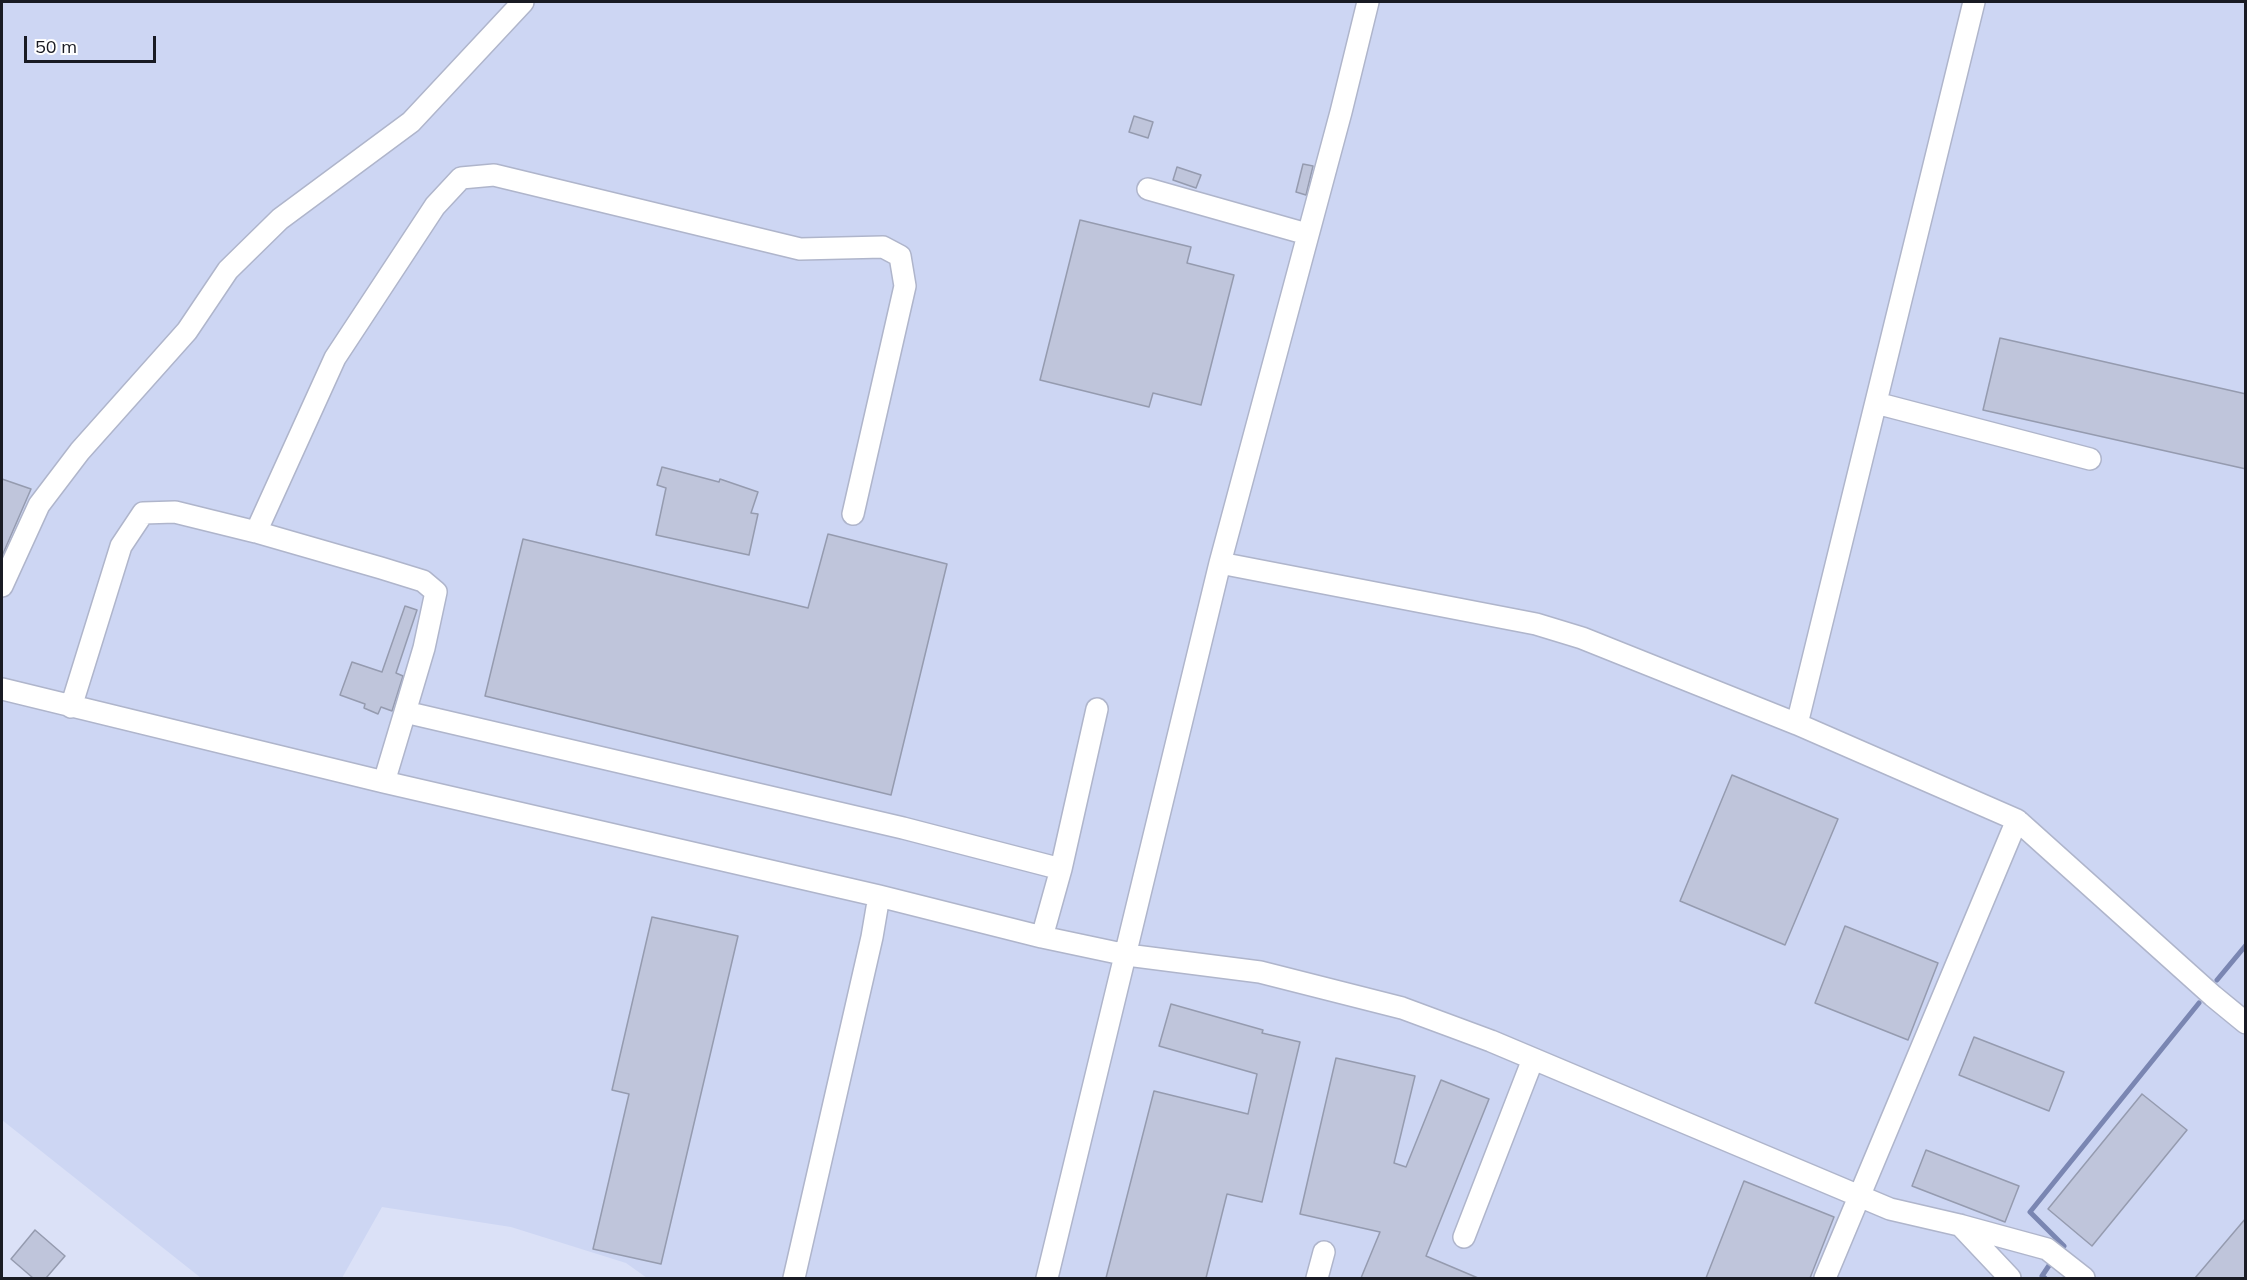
<!DOCTYPE html>
<style>
body{margin:0}
#map{position:relative;width:2247px;height:1280px;overflow:hidden;background:#dbe1f7;font-family:Mulish,sans-serif}
canvas{display:block}
.frame{position:absolute;inset:0;border:3px solid #191b23;pointer-events:none}
.scale{position:absolute;left:24px;top:36px;width:132px;height:27px;box-sizing:border-box;border:3px solid #191b23;border-top:0;padding-left:8px;font-size:18px;line-height:21px;white-space:nowrap;color:#191b23;-webkit-text-stroke:4px #fff;paint-order:stroke}
</style>
<div id="map">
<canvas width="2247" height="1280"></canvas>
<div class="frame"></div>
<div class="scale">50 m</div>
</div>
<script>
const ctx = document.querySelector('canvas').getContext('2d');
ctx.lineJoin = 'round';
function paint(path, color) { ctx.fillStyle = color; ctx.fill(path, 'evenodd'); }
const toPath = rows => new Path2D(rows.map(r => 'M' + r).join(''));
function trace(path, color, width, dash) { ctx.strokeStyle = color; ctx.lineWidth = width; ctx.lineCap = dash ? 'butt' : 'round'; ctx.setLineDash(dash || []); ctx.stroke(path); }
paint(toPath([
 [2,2,2245,2,2245,1278,647,1278,626,1263,511,1227,382,1207,342,1278,201,1278,2,1120]
]), '#cdd6f3');
trace(toPath([
 [2217,980,2246,945],
 [2062,1248,2064,1246,2030,1212,2199,1003],
 [2045,1278,2042,1276,2050,1264]
]), '#7a86b2', 5);
const building = toPath([
 [1134,116,1153,122,1148,138,1129,132,1134,116],
 [1303,164,1313,166,1306,195,1296,192,1303,164],
 [1177,167,1201,175,1196,188,1173,180,1177,167],
 [1080,220,1191,247,1187,263,1234,275,1201,405,1153,393,1149,407,1040,380,1080,220],
 [2000,338,2246,394,2246,469,1983,410,2000,338],
 [662,467,719,482,720,479,758,492,751,513,758,514,749,555,656,535,666,488,657,485,662,467],
 [2,479,31,489,2,556,2,479],
 [828,534,947,564,891,795,485,696,523,539,808,608,828,534],
 [405,606,417,610,396,673,403,676,392,711,381,707,378,714,364,708,365,704,340,695,352,662,382,672,405,606],
 [1732,775,1838,819,1785,945,1680,901,1732,775],
 [652,917,738,936,661,1264,593,1249,629,1094,612,1090,652,917],
 [1845,926,1938,963,1908,1040,1815,1003,1845,926],
 [1171,1004,1263,1030,1262,1033,1300,1042,1262,1202,1227,1194,1206,1278,1106,1278,1154,1091,1248,1114,1257,1074,1159,1046,1171,1004],
 [1974,1037,2064,1072,2049,1111,1959,1075,1974,1037],
 [1336,1058,1415,1076,1394,1163,1406,1167,1441,1080,1489,1099,1426,1256,1478,1278,1361,1278,1380,1232,1300,1214,1336,1058],
 [2142,1094,2187,1130,2092,1246,2048,1209,2142,1094],
 [1926,1150,2019,1186,2005,1222,1912,1186,1926,1150],
 [1744,1181,1834,1217,1810,1278,1706,1278,1744,1181],
 [2246,1218,2246,1278,2195,1278,2246,1218],
 [35,1230,65,1256,46,1278,33,1278,11,1259,35,1230]
]);
paint(building, '#bfc5db');
trace(building, '#959baf', 1.5);
const minor = toPath([
 [1148,189,1307,234],
 [1876,403,2090,459],
 [256,532,335,358,435,206,461,178,494,175,800,249,883,247,900,256,905,286,853,514],
 [1220,563,1536,624,1582,638,1797,724,1974,2],
 [2,586,39,505,80,451,187,331,228,270,280,219,411,122,523,2],
 [2,689,384,782,879,896,1042,937,1127,955,1260,972,1402,1008,1491,1041,1890,1209,1959,1225,2047,1249,2084,1278],
 [71,707,121,546,143,513,175,512,256,532,381,568,423,581,436,592,424,648,405,712,903,828,1061,869],
 [1797,724,2017,820,1825,1278],
 [384,782,405,712],
 [2017,820,2213,996,2246,1023],
 [1042,937,1061,869,1097,709],
 [1960,1225,2010,1278],
 [1464,1237,1533,1059],
 [794,1278,872,937,879,896],
 [1047,1278,1220,563,1341,112,1368,2],
 [1317,1278,1324,1252]
]);
trace(minor, '#afb5cb', 24);
trace(minor, '#fff', 21);
</script>
